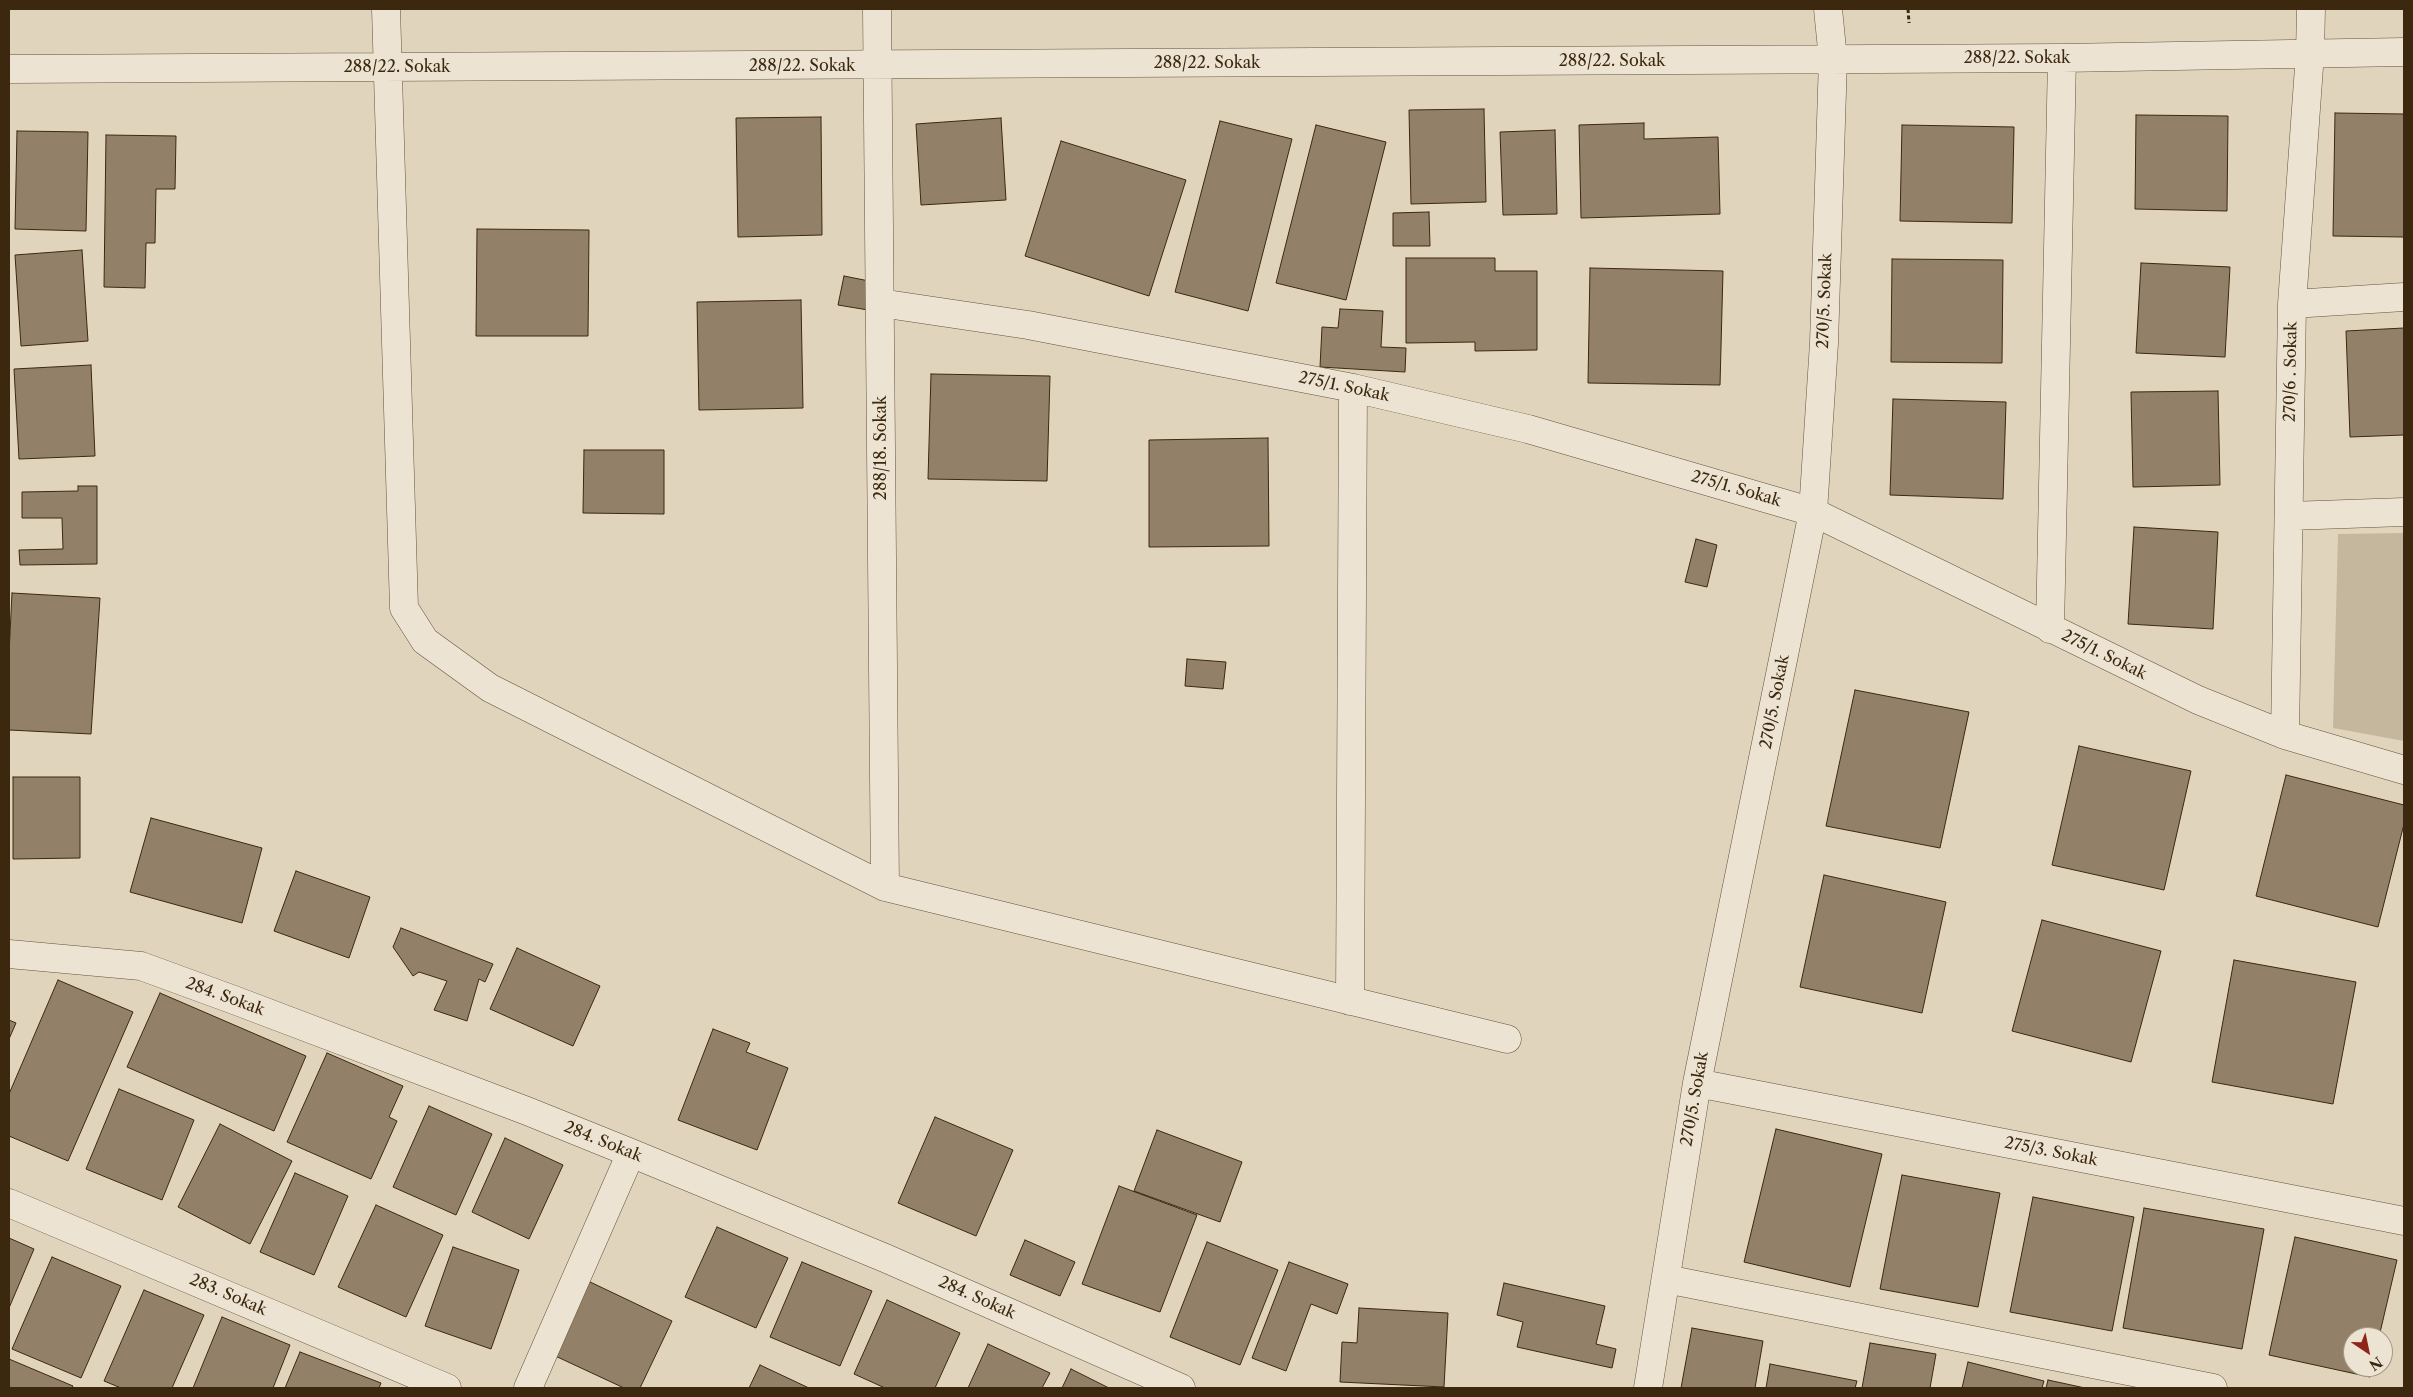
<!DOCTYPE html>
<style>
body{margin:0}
#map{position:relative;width:2413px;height:1397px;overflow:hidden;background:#e1d4bc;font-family:"Libre Caslon Text",serif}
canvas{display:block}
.frame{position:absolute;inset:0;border:10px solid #3c280e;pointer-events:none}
.north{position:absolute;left:2343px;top:1327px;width:50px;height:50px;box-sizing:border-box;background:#ece3d3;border:1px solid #a69884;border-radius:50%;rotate:146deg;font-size:14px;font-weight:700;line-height:20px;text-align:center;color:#3c280e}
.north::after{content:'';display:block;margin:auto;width:18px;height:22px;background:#8f2418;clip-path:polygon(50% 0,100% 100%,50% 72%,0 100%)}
</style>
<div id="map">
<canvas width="2413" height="1397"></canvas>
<div class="frame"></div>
<div class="north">N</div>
</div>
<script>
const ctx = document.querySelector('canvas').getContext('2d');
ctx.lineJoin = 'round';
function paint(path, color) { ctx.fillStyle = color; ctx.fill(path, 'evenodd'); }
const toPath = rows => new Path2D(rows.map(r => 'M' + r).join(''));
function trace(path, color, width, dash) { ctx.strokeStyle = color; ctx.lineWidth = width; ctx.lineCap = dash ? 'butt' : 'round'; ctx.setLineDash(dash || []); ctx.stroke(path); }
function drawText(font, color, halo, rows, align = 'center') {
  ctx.font = font + ' "Libre Caslon Text",serif'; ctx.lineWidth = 4; ctx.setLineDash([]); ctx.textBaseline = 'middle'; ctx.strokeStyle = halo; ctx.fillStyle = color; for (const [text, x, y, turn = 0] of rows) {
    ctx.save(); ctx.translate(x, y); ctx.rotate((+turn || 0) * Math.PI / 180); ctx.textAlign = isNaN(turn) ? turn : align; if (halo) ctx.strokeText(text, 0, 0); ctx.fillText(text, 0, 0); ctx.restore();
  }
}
paint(toPath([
 [2404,533,2404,741,2333,728,2338,534]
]), '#c5b79e');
const building = toPath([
 [1484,109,1486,202,1411,204,1409,110,1484,109],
 [2335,113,2404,114,2404,237,2333,236,2335,113],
 [2136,115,2228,116,2227,211,2135,209,2136,115],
 [821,117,822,235,738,237,736,118,821,117],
 [1001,118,1006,200,921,205,916,124,1001,118],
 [1220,121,1292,139,1248,311,1175,292,1220,121],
 [1644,123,1644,139,1718,137,1720,214,1581,218,1579,125,1644,123],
 [1316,125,1386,142,1346,300,1276,283,1316,125],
 [1902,125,2014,127,2012,223,1900,221,1902,125],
 [1555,130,1557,214,1503,215,1500,132,1555,130],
 [17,131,88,132,86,231,15,229,17,131],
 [106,135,176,136,175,189,156,189,155,243,146,243,145,288,104,287,106,135],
 [1061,141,1186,180,1149,296,1025,256,1061,141],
 [1429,212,1430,246,1393,246,1393,213,1429,212],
 [477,229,589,230,588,336,476,336,477,229],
 [82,250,88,341,21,346,15,255,82,250],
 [1406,258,1495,258,1495,271,1537,271,1537,350,1475,351,1475,342,1406,343,1406,258],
 [1892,259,2003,260,2002,363,1891,362,1892,259],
 [2141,263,2230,267,2225,357,2136,353,2141,263],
 [1590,268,1723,271,1720,385,1588,383,1590,268],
 [844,276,874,282,868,310,838,305,844,276],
 [801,300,803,408,699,410,697,302,801,300],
 [1340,309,1383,311,1381,347,1406,348,1405,372,1320,367,1322,327,1338,328,1340,309],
 [2404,328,2404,435,2350,437,2346,331,2404,328],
 [91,365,95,456,19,459,14,369,91,365],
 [931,374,1050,376,1047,481,928,479,931,374],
 [2218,391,2220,485,2133,487,2131,392,2218,391],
 [1893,399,2006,402,2003,499,1890,495,1893,399],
 [1268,438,1269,546,1149,547,1149,440,1268,438],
 [584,450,664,450,664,514,583,513,584,450],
 [78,486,97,486,97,564,20,565,19,550,63,549,62,518,22,518,22,492,78,491,78,486],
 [2134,527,2218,532,2213,629,2128,624,2134,527],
 [1696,539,1717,545,1707,587,1685,582,1696,539],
 [12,593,100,598,91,734,9,730,9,654,12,593],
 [1187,659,1226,662,1223,689,1185,686,1187,659],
 [1855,690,1969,712,1940,848,1826,826,1855,690],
 [2079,746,2191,771,2164,890,2052,865,2079,746],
 [2286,775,2404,805,2404,824,2378,927,2256,896,2286,775],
 [13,777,80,777,80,858,13,859,13,777],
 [151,818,262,848,242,923,130,892,151,818],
 [296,871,370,897,349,958,274,931,296,871],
 [1824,875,1946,902,1922,1013,1800,987,1824,875],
 [2042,920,2161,951,2131,1062,2012,1031,2042,920],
 [401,928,493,964,485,982,479,979,467,1021,434,1010,447,981,419,972,413,976,393,947,401,928],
 [517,948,600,986,573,1046,490,1009,517,948],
 [2234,960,2356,982,2333,1104,2212,1082,2234,960],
 [58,980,133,1012,68,1161,9,1136,9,1094,58,980],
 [160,993,306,1056,274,1131,127,1067,160,993],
 [9,1020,16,1023,9,1039,9,1020],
 [713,1029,750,1043,746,1052,788,1068,757,1150,678,1120,713,1029],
 [327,1053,403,1086,389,1117,397,1121,371,1179,287,1142,327,1053],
 [119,1089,194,1120,162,1200,86,1169,119,1089],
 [429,1106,492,1134,456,1215,393,1187,429,1106],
 [935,1117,1013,1150,976,1236,898,1203,935,1117],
 [220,1124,292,1161,250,1244,178,1207,220,1124],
 [1776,1129,1882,1154,1850,1287,1744,1262,1776,1129],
 [1157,1130,1242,1162,1220,1222,1134,1191,1157,1130],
 [505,1138,563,1165,529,1239,472,1212,505,1138],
 [295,1173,348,1196,314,1275,260,1252,295,1173],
 [1902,1175,2000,1193,1978,1307,1880,1289,1902,1175],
 [1119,1186,1197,1215,1160,1312,1082,1284,1119,1186],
 [2033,1197,2134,1217,2112,1331,2010,1312,2033,1197],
 [376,1205,443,1235,406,1317,338,1287,376,1205],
 [2144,1208,2264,1229,2242,1349,2123,1328,2144,1208],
 [717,1227,788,1258,756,1328,685,1297,717,1227],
 [2295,1237,2397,1260,2379,1337,2353,1337,2353,1367,2372,1367,2370,1377,2269,1355,2295,1237],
 [9,1238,34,1249,9,1308,9,1238],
 [1025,1240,1075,1262,1060,1296,1010,1275,1025,1240],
 [1207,1242,1278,1270,1240,1365,1170,1337,1207,1242],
 [453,1247,519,1270,491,1349,425,1326,453,1247],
 [52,1257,121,1286,81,1378,12,1349,52,1257],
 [802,1262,872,1291,840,1366,770,1337,802,1262],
 [1289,1262,1348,1284,1337,1314,1311,1304,1286,1371,1252,1358,1289,1262],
 [586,1280,672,1321,640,1388,624,1388,551,1354,586,1280],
 [1504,1283,1605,1306,1596,1344,1616,1349,1612,1368,1517,1347,1523,1322,1497,1315,1504,1283],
 [144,1290,204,1315,172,1388,121,1388,104,1381,144,1290],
 [887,1300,960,1333,935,1388,885,1388,854,1374,887,1300],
 [1359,1308,1448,1313,1444,1387,1340,1382,1342,1342,1357,1343,1359,1308],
 [222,1317,290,1345,273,1388,193,1388,222,1317],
 [1692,1328,1763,1341,1755,1388,1681,1388,1692,1328],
 [1870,1343,1936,1354,1930,1388,1862,1388,1870,1343],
 [988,1344,1050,1373,1042,1388,968,1388,988,1344],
 [300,1352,381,1383,379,1388,285,1388,300,1352],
 [9,1359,73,1386,72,1388,9,1388,9,1359],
 [1968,1362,2044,1381,2042,1388,1962,1388,1968,1362],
 [1770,1364,1857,1381,1855,1388,1766,1388,1770,1364],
 [760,1365,809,1388,749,1388,760,1365],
 [1071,1369,1109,1388,1062,1388,1071,1369],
 [2048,1380,2085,1388,2046,1388,2048,1380]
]);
paint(building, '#928168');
trace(building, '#3c280e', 1);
const street = toPath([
 [386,9,404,608,425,641,490,688,885,887,1507,1039],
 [877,9,885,887],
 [9,69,2062,58,2404,52],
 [880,303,1028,325,1353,388,1528,429,1813,512,2198,700,2285,735,2404,770],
 [2292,304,2404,297],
 [2289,516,2404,512],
 [2050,629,2062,58],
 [2285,735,2292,304,2310,53,2311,9],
 [9,954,141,966,234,1000,527,1111,631,1153,885,1258,1181,1388],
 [1350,1001,1353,388],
 [1697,1083,2404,1221],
 [9,1203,447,1388],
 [1666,1279,2213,1388],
 [528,1388,631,1153],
 [1648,1388,1697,1083,1813,512,1824,343,1833,59,1828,9]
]);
trace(street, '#65533a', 29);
trace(toPath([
 [1908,9,1909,23]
]), '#3c280e', 3, [4, 2.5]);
trace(street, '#ece3d3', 28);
drawText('16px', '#3c280e', '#ece3d3', [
 ["288/22. Sokak",2017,58],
 ["288/22. Sokak",1612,61],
 ["288/22. Sokak",1207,63],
 ["288/22. Sokak",802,66],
 ["288/22. Sokak",397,67],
 ["270/5. Sokak",1825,301,-88],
 ["270/6 . Sokak",2291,372,-89],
 ["275/1. Sokak",1344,387,12],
 ["288/18. Sokak",881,448,-90],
 ["275/1. Sokak",1736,489,16],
 ["275/1. Sokak",2104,655,26],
 ["270/5. Sokak",1775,702,-79],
 ["284. Sokak",225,997,20],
 ["270/5. Sokak",1695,1099,-80],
 ["284. Sokak",603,1142,22],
 ["275/3. Sokak",2051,1152,11],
 ["283. Sokak",228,1295,23],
 ["284. Sokak",977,1298,24]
]);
</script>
